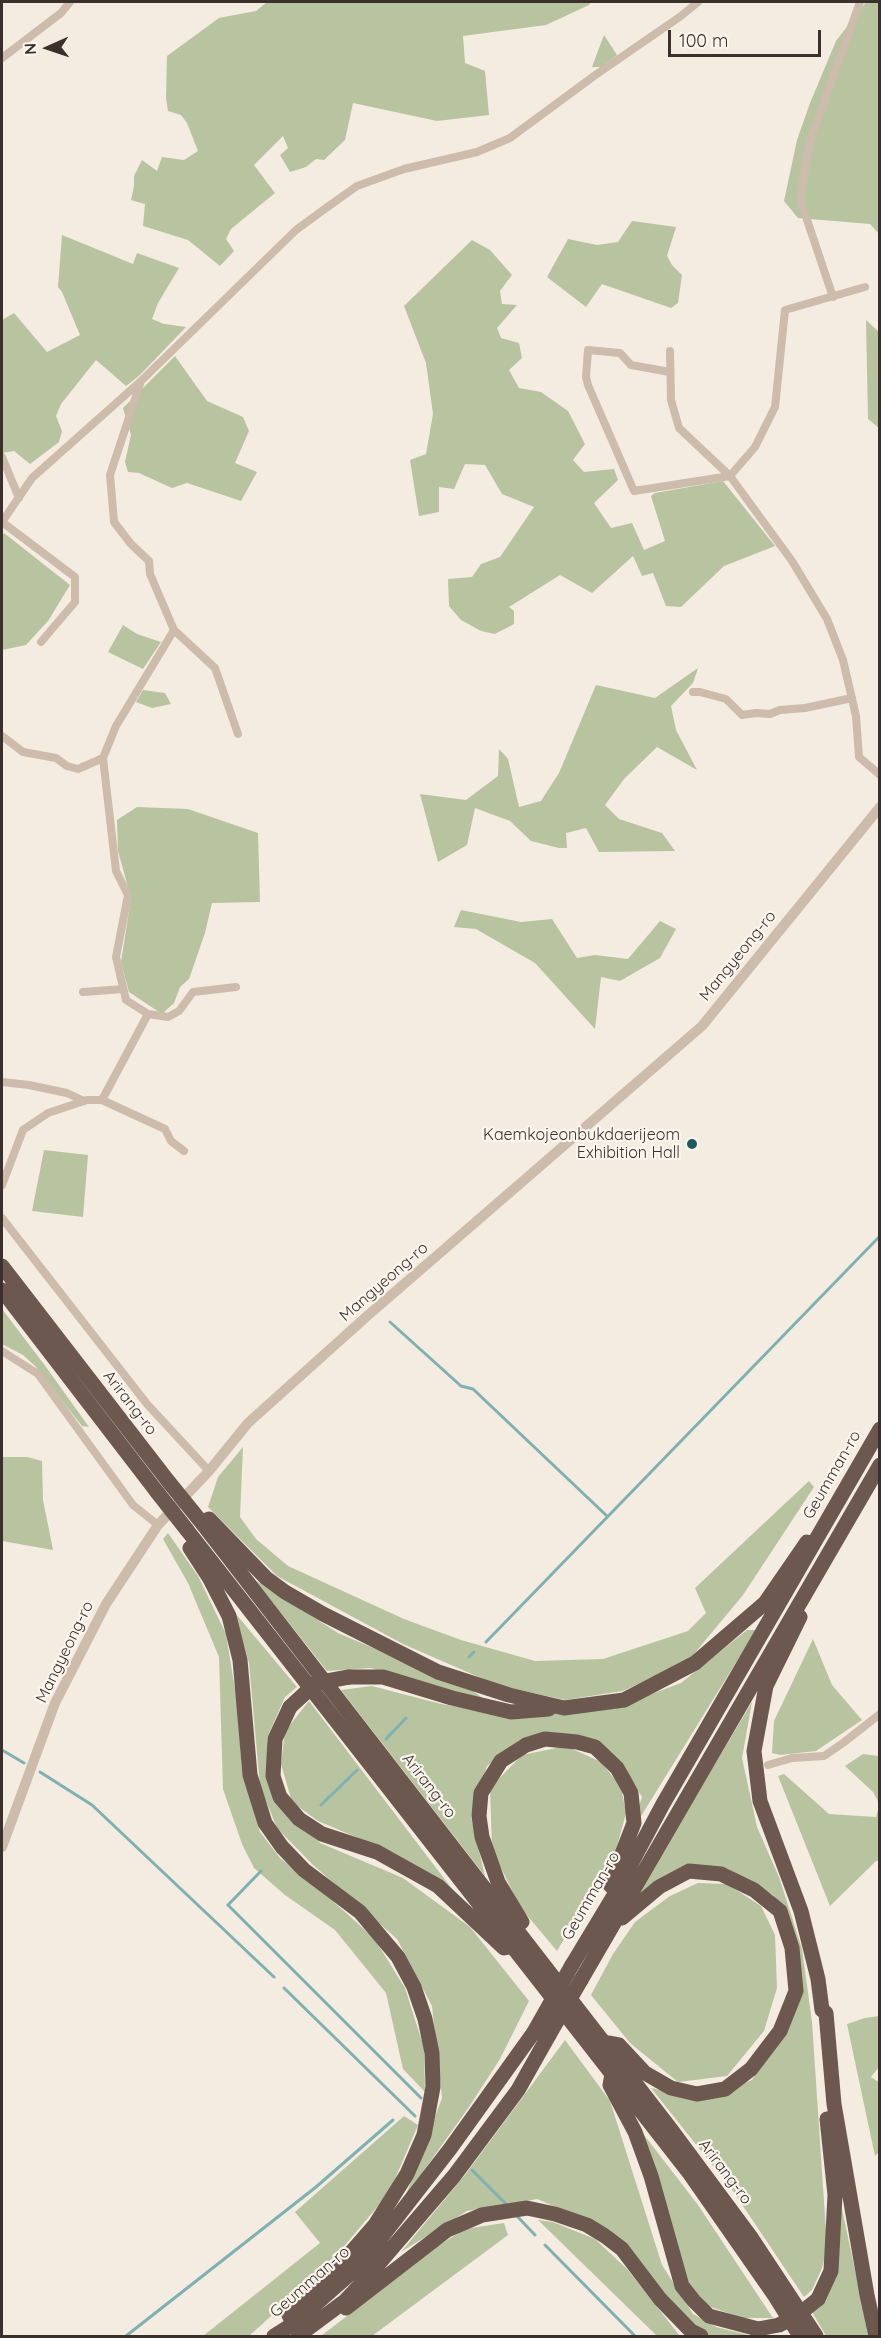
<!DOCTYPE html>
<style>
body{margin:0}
#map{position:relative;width:881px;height:2338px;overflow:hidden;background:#f4ebe1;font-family:Quicksand,sans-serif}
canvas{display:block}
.frame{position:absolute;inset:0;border:3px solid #3b302b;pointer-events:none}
.north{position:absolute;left:18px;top:18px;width:60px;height:60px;-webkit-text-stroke:4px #fbf5ee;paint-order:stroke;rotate:267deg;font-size:16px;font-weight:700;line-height:24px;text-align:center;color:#3b302b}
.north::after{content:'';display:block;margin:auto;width:21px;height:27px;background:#3b302b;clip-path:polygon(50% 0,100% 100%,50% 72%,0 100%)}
.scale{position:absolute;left:668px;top:30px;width:153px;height:27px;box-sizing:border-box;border:3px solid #3b302b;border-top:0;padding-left:8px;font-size:18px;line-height:21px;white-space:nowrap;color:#3b302b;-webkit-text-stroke:4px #fbf5ee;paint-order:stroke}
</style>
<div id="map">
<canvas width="881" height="2338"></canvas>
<div class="frame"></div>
<div class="north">N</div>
<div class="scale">100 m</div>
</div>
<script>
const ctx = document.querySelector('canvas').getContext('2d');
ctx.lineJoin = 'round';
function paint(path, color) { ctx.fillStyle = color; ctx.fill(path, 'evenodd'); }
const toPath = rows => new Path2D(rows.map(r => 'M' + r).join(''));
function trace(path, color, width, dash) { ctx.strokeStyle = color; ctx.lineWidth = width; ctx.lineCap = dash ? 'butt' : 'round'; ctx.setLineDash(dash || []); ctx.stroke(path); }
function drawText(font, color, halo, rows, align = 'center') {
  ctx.font = font + ' Quicksand,sans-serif'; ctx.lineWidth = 4.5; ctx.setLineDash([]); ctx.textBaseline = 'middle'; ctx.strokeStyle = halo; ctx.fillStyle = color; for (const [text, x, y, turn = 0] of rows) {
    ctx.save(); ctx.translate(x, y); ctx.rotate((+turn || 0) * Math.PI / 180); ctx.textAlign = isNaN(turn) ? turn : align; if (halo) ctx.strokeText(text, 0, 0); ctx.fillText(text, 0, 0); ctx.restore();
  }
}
paint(toPath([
 [267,2,591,2,589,5,546,25,463,36,465,63,485,71,489,115,437,121,353,103,345,140,324,160,316,159,306,167,290,172,280,155,288,148,283,136,254,165,275,193,231,229,226,239,234,251,220,266,188,240,143,226,145,204,131,200,134,186,134,176,142,160,157,171,162,157,184,160,198,151,187,123,181,115,168,111,166,98,167,56,219,18,256,11],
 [866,2,879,2,879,234,870,224,798,218,784,201,797,140,810,103,836,41],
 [604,35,617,55,601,67,592,67],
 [632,221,676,227,667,256,672,265,682,275,678,303,671,308,602,284,586,307,547,277,568,239,597,245,618,242],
 [62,235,133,264,137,253,179,268,158,303,152,319,164,324,186,327,140,375,126,386,96,360,61,404,56,416,62,431,59,442,30,464,14,451,2,453,2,320,14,313,47,352,80,335,62,292,58,287],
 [472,240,490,250,512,275,500,291,502,304,517,305,497,328,501,338,519,343,522,358,509,370,519,388,541,392,568,411,585,444,573,460,584,472,614,469,618,480,594,503,611,528,632,523,644,550,665,541,651,496,655,493,723,481,775,546,724,566,681,607,666,606,653,573,642,576,633,556,592,593,560,575,509,607,514,611,514,624,495,634,481,631,461,620,449,606,448,579,472,577,481,564,500,557,534,507,502,494,485,465,465,464,454,489,439,487,439,512,419,516,410,460,426,454,433,414,426,363,404,306],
 [866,320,879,332,879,428,868,419],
 [175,356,207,401,243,417,249,431,235,463,257,472,241,501,187,483,172,488,139,473,128,472,125,462,131,435,123,408],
 [4,533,70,585,48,621,26,645,2,650,2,537],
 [123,625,137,634,161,642,143,669,108,652],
 [698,668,693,683,671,706,676,730,697,770,657,747,624,779,605,805,619,819,662,833,675,851,599,852,586,828,566,833,567,848,559,848,531,841,510,821,475,808,467,845,438,862,420,794,466,800,498,776,499,749,508,759,519,807,541,801,559,773,596,685,655,698],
 [143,690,165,693,171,704,152,708,136,702],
 [137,807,188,809,258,833,260,902,212,903,205,933,189,979,180,987,174,1003,162,1014,129,992,121,962,131,898,118,851,117,820],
 [461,910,521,922,552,919,577,958,595,955,628,959,660,921,676,929,660,958,620,981,601,977,595,1029,535,963,476,929,454,927],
 [44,1150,88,1155,83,1217,32,1211],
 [2,1309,46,1367,89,1427,82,1426,35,1366,23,1355,2,1344],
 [243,1447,240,1517,256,1539,288,1566,404,1619,461,1640,535,1661,603,1659,688,1631,706,1613,695,1588,809,1481,814,1487,743,1595,689,1660,623,1691,565,1700,497,1685,403,1644,277,1576,208,1507,218,1477],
 [2,1457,27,1457,42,1461,43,1500,53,1550,2,1541],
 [168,1533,198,1576,226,1634,237,1702,242,1770,260,1832,280,1858,326,1895,374,1938,405,1988,424,2048,425,2092,403,2069,386,1993,335,1930,285,1895,254,1868,242,1844,223,1789,219,1657,188,1583,163,1539],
 [255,1580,338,1633,470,1689,498,1709,371,1668,327,1671],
 [235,1613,297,1687,285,1697,267,1738,267,1769,320,1843,403,1878,470,1927,529,2001,500,2059,469,2107,405,2197,442,2098,432,2006,397,1939,312,1864,277,1828,260,1786,249,1663],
 [747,1630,756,1630,630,1834,642,1797,623,1766,597,1741,520,1740,487,1766,471,1817,485,1876,341,1690,372,1686,441,1704,521,1717,611,1709,681,1683],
 [813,1639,832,1685,862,1720,816,1751,780,1755,772,1753,774,1721],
 [309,1701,459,1898,394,1853,318,1821,292,1802,281,1764,285,1731],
 [752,1702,742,1758,757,1827,779,1877,802,1949,812,2022,827,2247,822,2268,812,2290,804,2297,733,2191,651,2088,703,2100,752,2080,793,2017,792,1927,773,1895,728,1869,696,1866,636,1897],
 [566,1746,601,1762,621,1787,626,1813,615,1854,557,1951,520,1907,492,1849,490,1788,522,1755],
 [863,1754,879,1756,879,1803,873,1792,845,1766],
 [784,1774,829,1814,876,1817,879,1806,879,1861,876,1861,830,1906,778,1776],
 [698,1883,727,1884,761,1906,775,1935,777,1988,764,2031,727,2076,678,2082,630,2043,591,1995,613,1954,635,1922,670,1896],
 [879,2016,879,2067,871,2077,880,2083,879,2152,875,2156,847,2024,865,2018],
 [565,2040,610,2101,662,2265,693,2314,716,2327,752,2336,710,2336,699,2331,681,2315,610,2230,537,2199,467,2211,401,2252,465,2175],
 [404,2116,418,2125,389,2193,329,2264,249,2336,203,2336,320,2243,295,2212],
 [641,2131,698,2205,773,2318,742,2318,708,2306,688,2282],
 [839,2195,869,2336,826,2336,812,2312,836,2278],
 [538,2220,553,2222,595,2239,627,2269,680,2336,657,2336],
 [504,2223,508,2235,372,2336,321,2336,438,2246,465,2229]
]), '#b8c4a0');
trace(toPath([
 [390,1322,461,1386,473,1389,607,1516],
 [486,1642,880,1236],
 [469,1657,474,1652],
 [386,1739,406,1718],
 [2,1750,24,1763],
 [40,1772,92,1805,274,1977],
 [321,1805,357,1770],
 [261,1871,228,1905,421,2098],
 [284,1988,415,2116],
 [472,2170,507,2205],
 [515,2214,535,2235],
 [545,2245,635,2336],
 [126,2336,316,2187,393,2120]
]), '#7fb0b2', 3);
trace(toPath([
 [2,58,61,13,70,2],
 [833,297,800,199,810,141,860,2],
 [670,351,671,400,679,428,730,476,792,561,827,619,843,660,856,716,859,757,880,775],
 [670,372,631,365,620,353,588,350,586,377,588,385,634,491,730,476,755,447,775,407,785,310,865,287],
 [2,457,19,498],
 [174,630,215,668,238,734],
 [41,642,75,602,75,577,2,522,32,478,141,381,296,230,326,208,357,186,404,169,477,152,510,138,594,76,681,16,698,2],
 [693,692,700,692,726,699,742,715,756,713,770,714,780,710,805,708,852,698],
 [2,736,23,752,56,758,67,766,78,769,103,758],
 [83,992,123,989],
 [148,1014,168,1017,179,1011,193,992,236,987],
 [2,1082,29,1085,67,1093,84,1101],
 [102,1100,148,1014,126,1000,116,957,128,895,116,871,103,758,116,726,174,630,150,574,149,561,131,544,114,522,110,475,141,381],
 [2,1185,23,1130,48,1113,87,1100,102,1100,165,1129,171,1141,184,1151],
 [2,1218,147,1404,209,1471],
 [2,1351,38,1374,133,1505,158,1525],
 [768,1765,792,1758,824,1756,843,1743,880,1714]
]), '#cdbbac', 8);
trace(toPath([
 [2,1847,55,1703,106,1604,158,1525,209,1471,248,1423,366,1317,702,1026,880,807]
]), '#cdbbac', 10);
trace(toPath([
 [2,1266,168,1481],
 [2,1290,157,1492],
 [198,1518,670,2128,750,2236,816,2336],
 [209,1519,266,1578,285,1592,323,1614,438,1672,509,1695,564,1708,624,1700,695,1663,765,1603,807,1542,813,1544],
 [187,1530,690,2174,775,2296,800,2336],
 [190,1548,210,1579,229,1616,240,1660,250,1775,265,1823,282,1847,304,1870,360,1912,398,1957,414,1987,425,2019,432,2053,433,2087,424,2135,407,2174,375,2225,334,2272,288,2313,293,2324],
 [794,1613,800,1617,766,1686,754,1751,760,1801,801,1911,818,1979,822,2010,826,2013,834,2104,867,2295,876,2336],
 [349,1677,383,1677,452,1698,511,1712,549,1709],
 [290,1707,275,1739,273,1776,280,1797,299,1819,322,1834,377,1852,438,1886,504,1948,509,1947],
 [522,1922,498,1882,482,1837,479,1816,481,1793,501,1761,526,1745,545,1739,577,1742,595,1747,617,1768,625,1782,631,1793,634,1823,610,1885,614,1889],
 [572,1965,616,1892,663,1804,880,1429],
 [581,1980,880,1465],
 [608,2043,619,2045,645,2073,671,2088,697,2094,725,2089,751,2069,780,2031,796,1991,792,1948,780,1911,754,1890,721,1874,689,1871,659,1887,622,1918],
 [612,2074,610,2085,635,2132,651,2176,682,2286,694,2301,709,2316,758,2329],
 [818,2299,831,2271,835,2195,827,2119],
 [345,2301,346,2308,447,2230,482,2215,527,2208,555,2214,587,2225,605,2236,622,2249,660,2299,691,2331,701,2336],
 [274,2336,293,2324,360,2265,450,2149,534,2032],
 [298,2336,345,2301,363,2282,454,2176,518,2090,549,2035]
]), '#6c584f', 15);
trace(toPath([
 [168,1481,198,1518],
 [157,1492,187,1530],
 [290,1707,316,1683,349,1677],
 [534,2032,572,1965],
 [549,2035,581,1980],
 [758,2329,779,2325,798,2315,818,2299]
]), '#6c584f', 15);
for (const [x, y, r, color] of [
 [692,1144,6,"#1f5a5e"]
]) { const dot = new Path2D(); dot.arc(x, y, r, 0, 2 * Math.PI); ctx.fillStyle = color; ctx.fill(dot); trace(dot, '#fbf5ee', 2); }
drawText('16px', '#3b302b', '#fbf5ee', [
 ["Mangyeong-ro",738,956,-51],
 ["Mangyeong-ro",384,1282,-41],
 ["Arirang-ro",130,1403,52],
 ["Geumman-ro",832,1475,-60],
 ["Mangyeong-ro",65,1652,-64],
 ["Arirang-ro",429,1786,52],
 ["Geumman-ro",591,1896,-60],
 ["Arirang-ro",725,2172,53],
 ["Geumman-ro",310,2282,-41]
]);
drawText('16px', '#3b302b', '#fbf5ee', [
 ["Kaemkojeonbukdaerijeom",680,1135],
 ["Exhibition Hall",680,1153]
], 'right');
</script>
